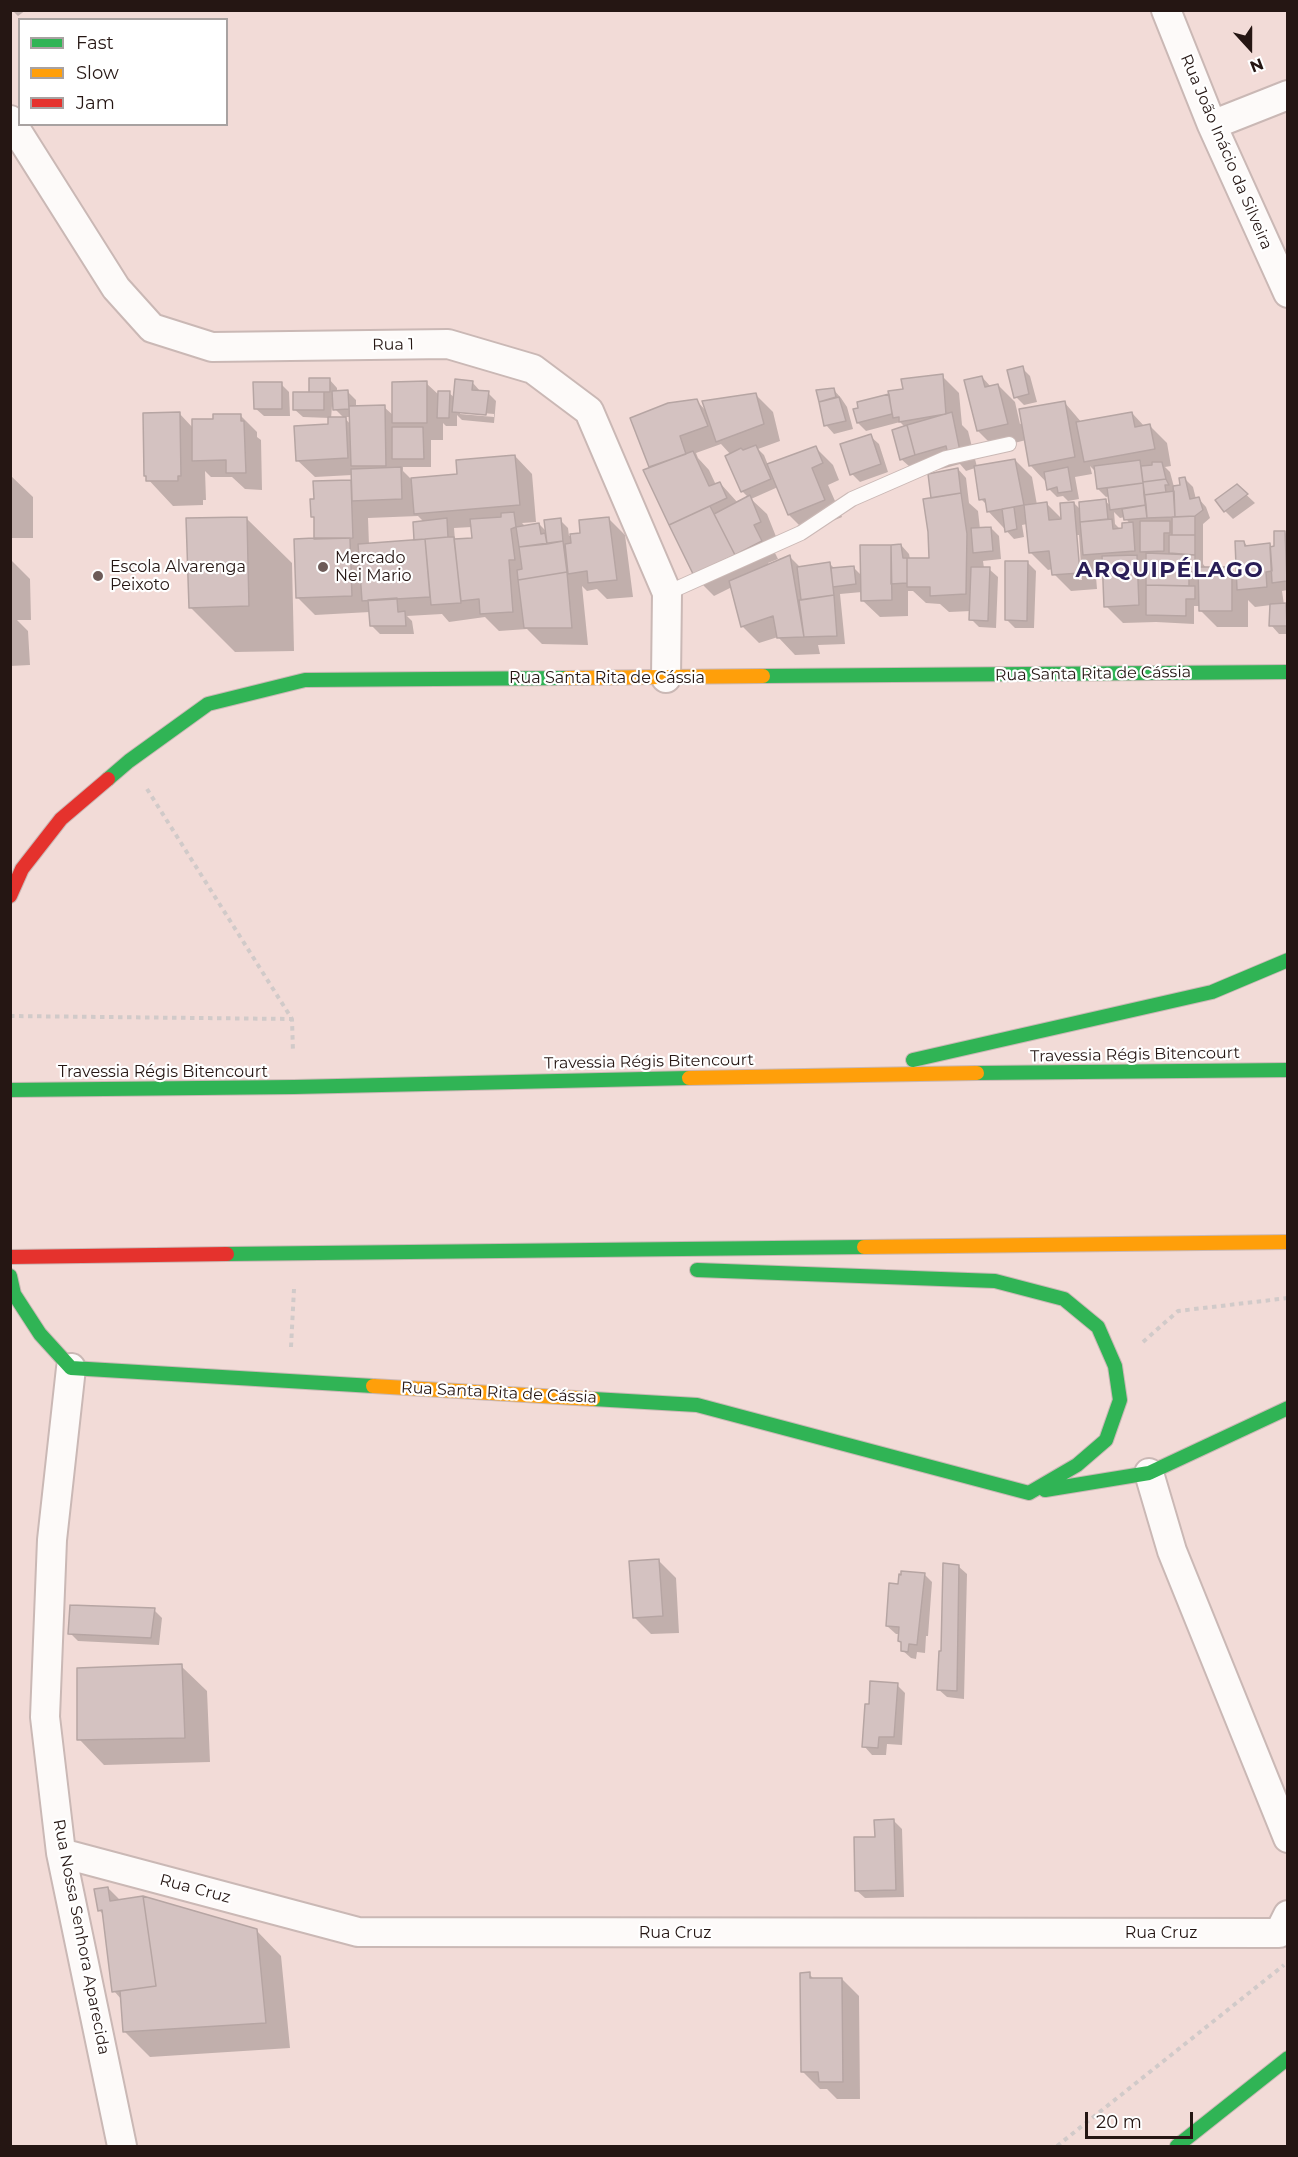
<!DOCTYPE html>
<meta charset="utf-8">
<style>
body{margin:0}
#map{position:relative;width:1298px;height:2157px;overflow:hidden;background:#f2dbd7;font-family:Montserrat,sans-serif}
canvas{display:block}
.frame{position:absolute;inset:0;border:12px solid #251613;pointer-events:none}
.legend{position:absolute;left:18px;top:18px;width:210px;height:108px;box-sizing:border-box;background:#fff;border:2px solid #a8a2a1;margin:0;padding:8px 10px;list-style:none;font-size:18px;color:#251613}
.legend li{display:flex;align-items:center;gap:12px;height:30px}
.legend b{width:30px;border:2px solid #a8a2a1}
.north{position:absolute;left:1220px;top:18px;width:60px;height:60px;-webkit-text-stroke:4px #fff;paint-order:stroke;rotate:159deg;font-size:16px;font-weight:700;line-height:24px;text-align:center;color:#251613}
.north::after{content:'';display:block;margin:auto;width:21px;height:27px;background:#251613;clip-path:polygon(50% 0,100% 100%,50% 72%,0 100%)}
.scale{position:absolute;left:1085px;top:2112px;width:108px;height:27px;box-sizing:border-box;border:3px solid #251613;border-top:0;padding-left:8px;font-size:18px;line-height:21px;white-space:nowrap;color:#251613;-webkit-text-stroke:4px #fff;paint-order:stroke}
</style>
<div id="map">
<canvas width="1298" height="2157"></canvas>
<div class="frame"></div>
<ul class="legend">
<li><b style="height:8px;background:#30b455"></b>Fast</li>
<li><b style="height:8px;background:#ff9f0a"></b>Slow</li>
<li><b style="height:8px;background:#e5322d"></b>Jam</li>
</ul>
<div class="north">N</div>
<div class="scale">20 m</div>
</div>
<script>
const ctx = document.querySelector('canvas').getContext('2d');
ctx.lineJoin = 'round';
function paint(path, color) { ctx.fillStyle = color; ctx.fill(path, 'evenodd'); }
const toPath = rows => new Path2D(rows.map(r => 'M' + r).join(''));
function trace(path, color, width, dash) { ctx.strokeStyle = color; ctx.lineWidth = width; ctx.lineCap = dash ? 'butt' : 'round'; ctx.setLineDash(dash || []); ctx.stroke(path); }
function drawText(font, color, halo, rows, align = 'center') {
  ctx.font = font + ' Montserrat,sans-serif'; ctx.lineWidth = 4.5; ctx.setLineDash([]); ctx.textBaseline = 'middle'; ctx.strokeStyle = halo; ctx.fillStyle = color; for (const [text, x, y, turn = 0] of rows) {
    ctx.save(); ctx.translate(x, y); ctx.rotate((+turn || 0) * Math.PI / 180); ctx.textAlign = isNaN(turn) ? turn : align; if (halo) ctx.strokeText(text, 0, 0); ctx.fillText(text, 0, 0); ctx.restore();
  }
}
paint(toPath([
 [12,10,26,10,18,16],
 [1022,368,1030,376,1037,402,1024,405,1016,397],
 [942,376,959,393,962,425,968,431,977,467,1015,460,1032,477,1037,505,1047,504,1063,520,1074,503,1081,510,1105,501,1111,506,1110,496,1106,497,1098,489,1096,472,1090,466,1092,474,1075,477,1079,499,1068,501,1063,496,1057,497,1049,489,1047,483,1030,465,1026,440,995,448,978,431,982,377,991,387,998,385,1015,402,1020,424,1065,403,1082,423,1132,413,1145,427,1150,426,1167,443,1171,466,1165,467,1170,472,1174,487,1181,486,1185,479,1193,487,1196,499,1198,498,1206,507,1210,518,1203,524,1203,564,1206,568,1231,568,1238,575,1244,542,1248,547,1269,545,1273,548,1284,532,1288,535,1288,590,1282,591,1284,605,1288,607,1288,634,1279,634,1271,625,1271,605,1255,607,1248,600,1248,627,1217,627,1200,610,1200,606,1194,606,1194,624,1156,622,1123,623,1106,606,1105,571,1102,571,1095,564,1097,589,1071,591,1054,574,1053,569,1048,570,1031,553,1027,524,1022,525,1024,537,1014,539,988,511,988,506,981,499,975,468,966,471,960,464,934,471,925,463,910,467,901,459,905,427,900,422,866,431,858,423,905,390],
 [1114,512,1120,518,1125,517,1130,524,1121,530,1115,524],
 [1076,535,1079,535,1082,580,1079,580],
 [329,379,337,388,337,392,347,391,356,400,356,407,384,407,394,416,426,383,439,395,449,393,455,398,472,382,481,392,488,393,496,401,494,423,462,420,457,415,457,426,446,426,443,423,443,440,431,440,431,467,403,467,403,471,411,479,458,475,515,456,532,474,536,522,522,523,526,527,539,524,547,532,560,520,568,528,569,536,582,534,608,518,625,535,633,597,607,599,597,589,587,591,582,586,588,645,542,644,527,629,499,631,485,617,449,622,442,614,407,616,412,621,414,634,380,634,371,625,370,612,315,615,298,598,316,539,316,520,312,516,315,500,315,482,353,482,352,475,315,477,297,460,330,426,330,418,303,417,294,409],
 [332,406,344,418,331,419],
 [460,411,494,414,494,417,460,414],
 [344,417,351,417,351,425],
 [418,516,424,522,418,541,369,545,368,518],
 [472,527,474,539,455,540,454,528],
 [281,384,289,392,290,416,264,416,255,408],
 [833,389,841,398,847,407,853,429,834,434,826,425,817,391],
 [756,395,773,412,780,441,758,449,764,455,768,465,816,448,833,465,839,480,828,485,842,517,806,532,789,515,778,487,751,499,767,514,777,539,770,543,778,559,768,563,769,566,790,557,801,568,830,564,835,569,854,568,862,576,901,545,909,554,910,559,931,559,933,499,958,469,966,478,969,503,978,511,980,529,991,528,999,536,1001,559,983,561,984,568,989,569,998,577,996,628,979,627,971,619,971,611,949,612,940,604,926,603,913,591,908,591,908,616,880,617,862,600,862,592,840,594,845,644,818,645,820,654,795,655,778,637,759,643,742,626,732,587,714,596,697,579,645,470,651,468,632,419,697,401,707,412],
 [721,444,731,455,742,491,749,498,738,503,720,483,716,485,709,470,698,458,696,453],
 [179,413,193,428,215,420,240,415,257,432,257,437,261,440,262,490,245,489,232,477,211,477,205,471,206,500,203,500,203,505,173,506,145,476],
 [870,436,879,444,888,472,860,482,852,474],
 [10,475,33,497,33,538,10,538],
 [1237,486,1255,503,1233,519,1225,511],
 [246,518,292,563,294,651,235,652,190,607],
 [10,559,30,579,31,620,17,620,28,631,30,665,10,666],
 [1028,563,1036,571,1034,628,1015,628,1006,619],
 [659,1561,676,1578,679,1633,651,1634,634,1617],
 [958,1566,967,1574,964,1699,947,1697,938,1689,942,1653],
 [924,1574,932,1582,928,1636,926,1636,925,1653,917,1652,916,1659,911,1658,902,1650,900,1634,896,1634,887,1626,899,1585],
 [154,1610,162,1618,159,1645,78,1641,70,1633],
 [181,1666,207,1691,210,1762,104,1765,79,1739],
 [897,1685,905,1693,902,1745,887,1744,886,1755,872,1755,864,1746,870,1705],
 [893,1820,902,1829,904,1897,865,1898,856,1890,876,1838],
 [108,1888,121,1901,256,1930,281,1956,290,2048,150,2057,124,2031,122,2000,114,1991,104,1915,99,1910],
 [809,1974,815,1980,842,1979,859,1996,860,2099,837,2099,827,2089,820,2089,803,2072]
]), '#0003');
const building = toPath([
 [1023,366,1029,394,1014,398,1007,370,1023,366],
 [943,374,946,414,899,422,899,417,893,418,888,391,903,389,901,379,943,374],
 [982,376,985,387,998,384,1008,424,977,431,964,380,982,376],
 [309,378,330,378,330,392,309,392,309,378],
 [455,379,473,381,472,390,489,391,486,415,452,412,455,379],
 [427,381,427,423,392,423,392,382,427,381],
 [253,382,282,382,282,409,254,409,253,382],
 [834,388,836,397,819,402,816,390,834,388],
 [348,390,349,409,333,410,332,391,348,390],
 [438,391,450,391,449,418,437,418,438,391],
 [293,392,324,392,324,410,293,410,293,392],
 [756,393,764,424,716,442,702,401,756,393],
 [889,394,892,414,857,423,853,409,858,408,857,402,889,394],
 [839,397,846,421,824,426,819,402,839,397],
 [697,399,708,426,680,436,686,454,649,467,630,418,668,403,697,399],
 [1065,401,1075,457,1029,466,1019,409,1065,401],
 [385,405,386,466,351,466,349,406,385,405],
 [180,412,181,476,178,476,178,481,146,481,146,476,144,476,143,413,180,412],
 [952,412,960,451,948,455,946,446,915,455,907,425,952,412],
 [1132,412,1135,427,1150,424,1155,449,1084,462,1076,422,1132,412],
 [213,414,241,414,241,421,244,421,246,473,226,473,226,460,192,461,192,419,213,419,213,414],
 [328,417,346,417,348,458,296,461,294,426,328,424,328,417],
 [907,425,915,455,900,460,892,430,907,425],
 [392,427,423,427,424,459,392,459,392,427],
 [871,434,881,464,850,475,840,444,871,434],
 [756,445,771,479,741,492,725,456,741,448,743,450,756,445],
 [816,446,823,463,812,468,825,500,788,515,767,464,816,446],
 [693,451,709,486,720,482,727,498,669,525,643,470,693,451],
 [515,455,520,505,414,514,411,478,457,474,456,460,515,455],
 [1015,459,1024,505,987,512,985,499,979,500,974,466,1015,459],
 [1140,460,1143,483,1097,489,1094,466,1140,460],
 [1152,462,1162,462,1166,479,1143,482,1141,466,1152,465,1152,462],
 [401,467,402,499,352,501,351,469,401,467],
 [1068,467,1072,491,1058,493,1057,487,1047,490,1044,472,1068,467],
 [958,468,961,493,931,498,928,474,958,468],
 [1185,477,1190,499,1199,497,1203,510,1195,516,1175,517,1173,486,1180,485,1179,478,1185,477],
 [1166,479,1169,485,1165,485,1166,492,1144,495,1143,482,1166,479],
 [351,480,353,538,314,539,314,517,311,517,310,499,314,499,313,481,351,480],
 [1143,483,1146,505,1110,510,1107,488,1143,483],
 [1237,484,1248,494,1224,512,1215,500,1237,484],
 [1174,491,1175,517,1147,518,1144,495,1174,491],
 [961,493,967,534,966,594,930,596,930,587,907,587,907,558,929,558,928,532,923,499,961,493],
 [750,495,761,522,754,525,762,541,735,555,714,514,750,495],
 [1106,499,1108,519,1080,522,1079,502,1106,499],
 [1047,502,1049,520,1061,519,1060,503,1074,502,1080,573,1052,575,1049,551,1029,553,1024,505,1047,502],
 [1146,505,1147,518,1124,520,1122,509,1146,505],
 [710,506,735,555,714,565,696,580,669,525,710,506],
 [1014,507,1017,529,1005,532,1002,509,1014,507],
 [514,512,516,527,511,529,515,560,509,560,513,612,480,614,479,599,461,601,454,539,472,538,470,519,501,517,501,513,514,512],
 [1195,516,1195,535,1172,535,1172,517,1195,516],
 [247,517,249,606,189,608,186,518,247,517],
 [609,517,617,580,588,583,587,571,568,574,565,544,571,543,570,534,580,533,579,520,609,517],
 [447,518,448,537,414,540,413,522,447,518],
 [561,518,563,541,547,544,544,520,561,518],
 [1112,519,1113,529,1122,528,1122,523,1133,522,1135,551,1083,555,1080,522,1112,519],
 [1140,521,1170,521,1170,533,1164,533,1164,551,1140,552,1140,521],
 [539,523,541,534,545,533,547,544,519,547,516,527,539,523],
 [991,527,993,551,973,553,971,528,991,527],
 [1274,531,1285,531,1287,581,1272,583,1270,547,1274,546,1274,531],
 [1169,535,1195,535,1195,555,1169,553,1169,535],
 [448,537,454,537,461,603,431,605,425,539,448,537],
 [314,538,350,538,352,596,296,598,294,539,314,538],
 [425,539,430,597,362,601,358,544,425,539],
 [563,541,567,572,518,580,517,570,522,569,519,547,563,541],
 [1235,541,1244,541,1245,546,1270,543,1272,571,1266,572,1267,587,1237,590,1235,541],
 [901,544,903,558,907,558,907,583,891,584,891,545,901,544],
 [860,545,891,545,892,600,861,601,860,545],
 [1146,553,1195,555,1195,572,1189,572,1189,586,1146,585,1146,553],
 [790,555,804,637,777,638,773,616,741,627,729,581,790,555],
 [1137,555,1139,605,1104,607,1102,556,1137,555],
 [1005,561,1028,561,1027,621,1005,620,1005,561],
 [830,562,834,595,801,600,797,567,830,562],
 [854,566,856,584,833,587,831,568,854,566],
 [971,567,990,567,988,621,969,620,971,567],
 [1198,567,1232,567,1232,611,1199,611,1198,567],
 [567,572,572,628,524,628,518,580,567,572],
 [1146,585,1195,586,1195,599,1186,599,1186,616,1146,615,1146,585],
 [834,595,837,636,804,637,799,600,834,595],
 [397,598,398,612,405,611,406,626,370,626,368,600,397,598],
 [1286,603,1287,626,1269,626,1270,604,1286,603],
 [659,1559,663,1616,633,1618,629,1561,659,1559],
 [943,1563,959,1565,957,1691,937,1690,939,1651,941,1651,943,1563],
 [901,1571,925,1573,917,1645,909,1644,908,1652,901,1651,901,1642,898,1641,899,1627,886,1626,889,1583,898,1584,899,1574,901,1575,901,1571],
 [70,1605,155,1608,151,1638,68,1634,70,1605],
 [182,1664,185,1738,77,1740,77,1668,182,1664],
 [870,1681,898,1683,894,1737,879,1737,878,1748,862,1747,865,1704,869,1704,870,1681],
 [894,1819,896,1890,855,1891,854,1837,875,1837,874,1820,894,1819],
 [108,1887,110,1901,143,1896,156,1986,112,1992,102,1910,98,1911,94,1889,108,1887],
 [143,1896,257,1929,266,2023,123,2032,120,1991,156,1986,143,1896],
 [810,1972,810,1978,842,1978,843,2082,819,2082,818,2072,801,2072,800,1973,810,1972]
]);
paint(building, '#d4c2c1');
trace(building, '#b6a5a3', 1.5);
const lane = toPath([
 [667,593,801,533,852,499,946,458,1009,444]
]);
const street = toPath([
 [1166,10,1212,125,1288,293],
 [10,120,116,288,152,328,212,347,448,344,533,369,589,411,667,593,666,678],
 [1212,125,1288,95],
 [71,1368,52,1540,45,1717,61,1853,122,2146],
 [1149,1473,1172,1551,1288,1838],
 [61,1853,358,1932,1279,1933,1288,1915]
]);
const fast = toPath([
 [763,676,1288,672],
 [108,779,129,761,208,704,305,680,567,678],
 [913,1060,1212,992,1288,960],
 [977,1073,1288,1070],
 [10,1090,294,1087,689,1078],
 [227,1254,864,1247],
 [697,1270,995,1281,1064,1299,1098,1327,1115,1366,1120,1400,1106,1440,1077,1465,1029,1493],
 [10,1276,14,1294,40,1334,71,1368,373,1386],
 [593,1399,697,1405,1029,1493],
 [1045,1490,1149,1473,1288,1408],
 [1177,2146,1288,2058]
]);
const slow = toPath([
 [567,678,763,676],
 [689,1078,977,1073],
 [864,1247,1288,1242],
 [373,1386,593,1399]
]);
const jam = toPath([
 [10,896,22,869,61,819,108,779],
 [10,1257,227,1254]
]);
trace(lane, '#cab8b5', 16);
trace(street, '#cab8b5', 32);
trace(fast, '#cab8b5', 16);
trace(slow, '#cab8b5', 16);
trace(jam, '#cab8b5', 16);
trace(toPath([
 [147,789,292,1019,293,1052],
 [10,1016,292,1019],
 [1143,1342,1178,1311,1288,1298],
 [291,1347,294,1289],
 [1057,2146,1284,1965]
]), '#d1cac9', 4, [4.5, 4.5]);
trace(lane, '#fdfaf9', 14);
trace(street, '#fdfaf9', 28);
trace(fast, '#30b455', 14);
trace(slow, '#ff9f0a', 14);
trace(jam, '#e5322d', 14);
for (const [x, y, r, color] of [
 [323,567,6,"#6d5b58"],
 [98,576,6,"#6d5b58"]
]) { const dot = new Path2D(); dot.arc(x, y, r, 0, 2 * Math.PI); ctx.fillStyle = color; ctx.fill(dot); trace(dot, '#fff', 2); }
drawText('16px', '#251613', '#fff', [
 ["Rua João Inácio da Silveira",1226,152,67],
 ["Rua 1",393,345,-1],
 ["Rua Santa Rita de Cássia",1093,674,-1],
 ["Rua Santa Rita de Cássia",607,678],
 ["Travessia Régis Bitencourt",1135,1055,-1],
 ["Travessia Régis Bitencourt",649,1062,-1],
 ["Travessia Régis Bitencourt",163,1072],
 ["Rua Santa Rita de Cássia",499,1393,3],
 ["Rua Cruz",195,1889,15],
 ["Rua Cruz",675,1933],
 ["Rua Cruz",1161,1933],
 ["Rua Nossa Senhora Aparecida",81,1937,79]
]);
drawText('16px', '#251613', '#fff', [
 ["Mercado",335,558],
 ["Nei Mario",335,576],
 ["Escola Alvarenga",110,567],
 ["Peixoto",110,585]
], 'left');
ctx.letterSpacing = '1.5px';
drawText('bold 22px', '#291d57', '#fff', [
 ["ARQUIPÉLAGO",1170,571]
]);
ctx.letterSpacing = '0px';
</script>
